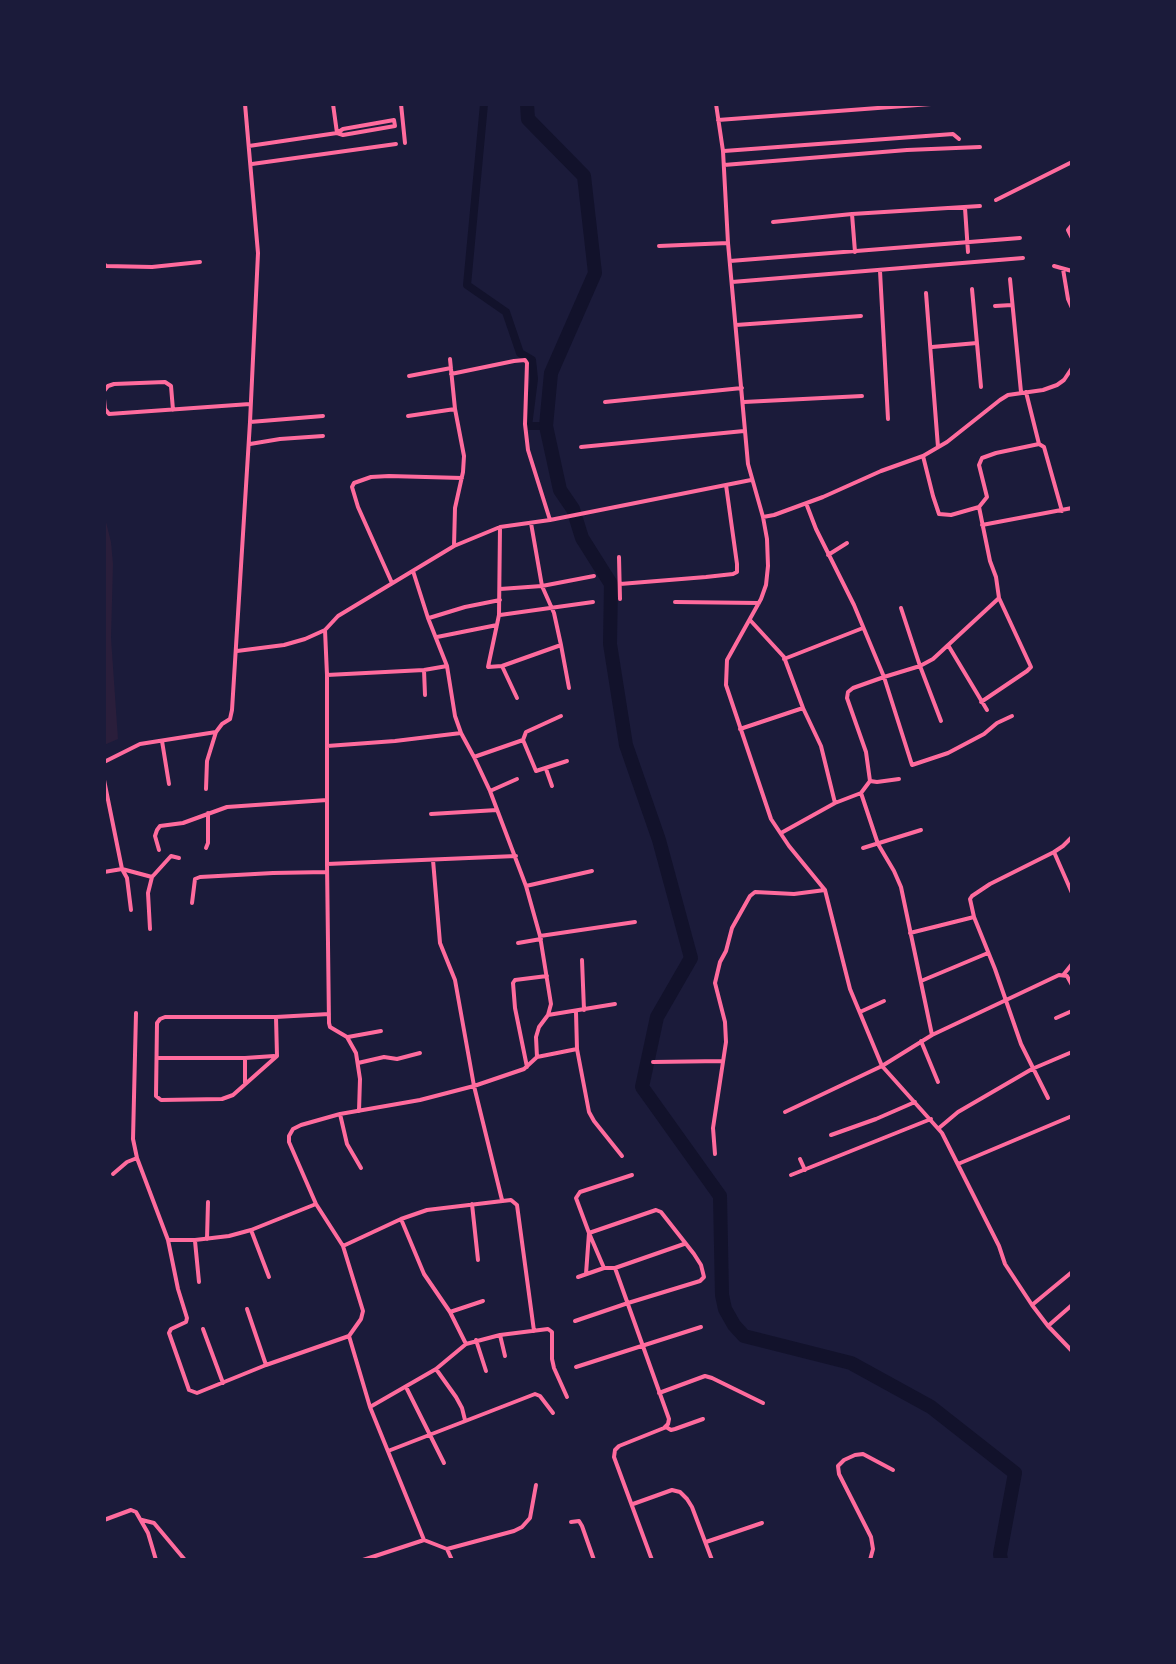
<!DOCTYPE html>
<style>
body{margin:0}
#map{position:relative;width:1176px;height:1664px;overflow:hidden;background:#1b1b3a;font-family:"Space Grotesk",sans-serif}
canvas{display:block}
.frame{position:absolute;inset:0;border:106px solid #1b1b3a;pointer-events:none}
</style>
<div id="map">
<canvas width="1176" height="1664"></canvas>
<div class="frame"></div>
</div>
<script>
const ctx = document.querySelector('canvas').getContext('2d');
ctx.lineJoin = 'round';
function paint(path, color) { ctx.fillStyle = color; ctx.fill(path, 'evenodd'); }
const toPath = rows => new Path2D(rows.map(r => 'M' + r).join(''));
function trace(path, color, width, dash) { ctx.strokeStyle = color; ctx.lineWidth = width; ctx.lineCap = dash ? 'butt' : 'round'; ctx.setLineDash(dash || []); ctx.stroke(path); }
paint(toPath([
 [104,514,111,542,113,564,111,638,118,739,104,745]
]), '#2a1e3b');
trace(toPath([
 [484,104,467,285,506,312,520,353,532,360,534,379,528,426,546,426]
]), '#12122b', 8);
trace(toPath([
 [527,104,528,119,584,176,595,273,551,373,546,426,560,490,573,509,582,538,611,584,610,644,626,745,659,840,691,958,657,1017,642,1087,720,1196,722,1295,725,1309,734,1325,744,1336,851,1363,931,1407,1015,1473,1000,1554,1001,1560]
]), '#12122b', 14);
trace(toPath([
 [401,104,405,143],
 [716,104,723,151,728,243,748,464,763,517,767,539,768,566,766,585,761,599,727,660,726,685,771,819,789,846,825,890,850,989,882,1066,942,1133,999,1246,1005,1264,1032,1305,1048,1326,1072,1351],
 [718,120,931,104],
 [249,146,337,133,343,135,395,126,394,120,343,129,337,133,333,104],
 [724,151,953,134,959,139],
 [252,164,396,144],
 [724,165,907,150,980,147],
 [996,200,1072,162],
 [965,208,968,252],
 [852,214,855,252],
 [773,222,852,214,980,206],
 [1072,225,1068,230,1072,238],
 [659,246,728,243],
 [730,261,1020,238],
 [104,264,106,266,152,267,200,262],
 [1054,266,1072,271],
 [1063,269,1068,299,1072,308],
 [880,271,888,419],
 [1010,279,1021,392],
 [732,282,1023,258],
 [972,289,981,387],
 [926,293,938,447],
 [995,306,1012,305],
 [736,325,861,316],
 [932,347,977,343],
 [450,359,455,409,464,456,463,472,455,508,454,546],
 [451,374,514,361,525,360,527,363,525,424,528,450,550,520],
 [409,376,451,368],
 [104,391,108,386,114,384,165,382,171,386,173,410],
 [104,399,105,409,109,414,250,404],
 [605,402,742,388],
 [744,402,862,396],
 [408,416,455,409],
 [250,422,323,416],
 [250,444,280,439,323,436],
 [1039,444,1044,447,1062,511],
 [581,447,744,431],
 [923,456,933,496,939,514,951,515,979,507,990,561,996,577,999,598,1031,667,1027,671,981,702],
 [979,507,987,497,979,465,982,458,996,453,1039,444,1026,392],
 [763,517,774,515,823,497,881,471,923,456,947,442,1000,400,1008,395,1043,390,1057,385,1064,380,1072,368],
 [531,523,542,586,554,613,561,645],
 [982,525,1072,508],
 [500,527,499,615,488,667,502,666,561,645,569,688],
 [828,555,847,543],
 [619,557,620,599],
 [413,571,428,618,447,666,455,716,461,733,474,757,490,791,526,886,540,936,551,1004,548,1015,539,1027,536,1037,537,1057,524,1069,474,1086,420,1100,340,1114,301,1125,293,1129,289,1136,289,1142,316,1204,343,1246,363,1311,361,1319,349,1336,370,1407,424,1540],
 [392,583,358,507,352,487,354,483,371,477,389,476,462,478],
 [620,584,706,577,733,574,737,572,737,564,726,485],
 [500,589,542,586,594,576],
 [675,602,759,603],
 [901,608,920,666,933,659,999,598],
 [500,615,593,602],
 [429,618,465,607,500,600],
 [750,620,784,657,803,708,821,746,835,803],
 [325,630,327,675,327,864,329,1023,330,1027,347,1037,356,1053,360,1079,359,1111],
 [437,637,497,625],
 [948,645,987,710],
 [237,651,284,645,305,639,325,630,338,616,454,546,500,527,550,520,751,480],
 [784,659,863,628],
 [502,666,517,698],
 [424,670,425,695],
 [327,675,424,670,447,666],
 [941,721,920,666,884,677,912,765,948,753,984,734,997,723,1012,716],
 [740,729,803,708],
 [523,740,536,771,567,761],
 [162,741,169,784],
 [327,746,395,741,461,733],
 [474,757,523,740,526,732,561,716],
 [104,762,140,744,216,732,222,724,230,719,232,710,250,422,258,253,245,104],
 [546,769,552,786],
 [104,780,122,869,127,878,131,910],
 [870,781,877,782,899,779],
 [206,789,207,761,216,732],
 [490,791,517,779],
 [431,814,497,810],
 [781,833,835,803,861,793],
 [206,848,208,843,208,813],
 [863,848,921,830],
 [159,850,155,836,157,830,160,826,183,823,227,807,327,800],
 [1054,852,1072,893],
 [433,860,440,943,455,980,474,1086,502,1200],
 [327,864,516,856],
 [104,872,122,869,152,877,171,856,179,858],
 [526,886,592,871],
 [192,903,195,879,200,877,273,873,327,872],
 [150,929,148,893,152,877],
 [910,933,974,917],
 [540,936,635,922],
 [518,943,541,939],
 [582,960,584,1010],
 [1064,974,1072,964],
 [921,981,988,953],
 [576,1012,577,1049,589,1112,594,1121,622,1156],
 [860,1012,884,1001],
 [136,1013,133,1139,137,1158,168,1240,178,1289,187,1318,186,1322,171,1329,169,1333,189,1390,197,1393,266,1365,349,1336],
 [548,1015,615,1004],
 [276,1017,277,1056,233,1095,222,1099,161,1100,156,1096,157,1023,160,1019,165,1017,276,1017,329,1014],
 [1056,1018,1072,1011],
 [932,1035,1059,975,1067,976,1072,985],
 [348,1037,381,1031],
 [921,1041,938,1082],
 [537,1057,577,1049],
 [158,1058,245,1058,274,1056],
 [245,1058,245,1083],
 [653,1062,723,1061],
 [358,1063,384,1057,397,1059,420,1053],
 [527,1067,515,1008,513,983,515,980,547,976],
 [1048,1098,1021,1044,995,969,974,917,970,899,972,896,990,884,1054,852,1063,846,1072,837],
 [785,1112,882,1066,932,1035,901,887,894,871,878,844,861,793,870,781,866,752,847,698,848,692,853,688,884,677,854,605,816,529,806,503],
 [340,1114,347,1144,361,1168],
 [939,1128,958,1112,1032,1069,1072,1052],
 [831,1135,876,1119,915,1102],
 [715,1154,713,1128,726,1042,725,1022,715,983,720,962,726,951,732,928,750,896,755,892,794,894,825,890],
 [800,1159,805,1170],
 [958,1164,1072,1116],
 [113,1174,127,1162,137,1158],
 [632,1175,580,1192,576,1198,589,1233,604,1268,615,1268,669,1419,668,1424,664,1428,619,1446,615,1450,614,1457,652,1560],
 [791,1175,931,1119],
 [472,1204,478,1260],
 [401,1219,424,1274,450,1312,466,1344],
 [251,1230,269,1277],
 [207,1239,208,1202],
 [168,1240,195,1240,229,1236,251,1230,316,1204],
 [195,1241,199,1282],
 [343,1246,401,1219,427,1210,511,1200,517,1205,534,1331],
 [615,1268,684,1244],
 [578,1277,604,1268],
 [1032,1305,1072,1272],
 [247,1309,266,1365],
 [450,1312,483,1301],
 [575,1321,628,1303,700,1281,704,1277,701,1265,694,1254,661,1212,656,1210,589,1233,586,1274],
 [1048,1326,1072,1305],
 [203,1329,223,1383],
 [500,1335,505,1356],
 [476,1340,486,1371],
 [576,1367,701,1327],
 [436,1369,456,1397,462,1408,465,1420],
 [406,1387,444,1463],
 [659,1393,705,1376,712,1378,763,1403],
 [370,1407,436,1369,466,1344,500,1335,548,1329,552,1332,552,1359,554,1368,567,1397],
 [666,1427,671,1430,675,1429,703,1419],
 [388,1451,535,1394,540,1396,553,1413],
 [633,1504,672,1490,680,1492,687,1499,692,1507,712,1560],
 [104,1520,131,1510,136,1512,148,1533,156,1560],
 [142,1520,154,1523,185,1560],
 [571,1522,579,1521,582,1526,594,1560],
 [424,1540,447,1549,452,1560],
 [706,1542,762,1523],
 [447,1549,514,1531,522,1527,530,1518,536,1485],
 [363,1560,424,1540],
 [870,1560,873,1549,871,1537,839,1474,838,1466,844,1460,855,1455,863,1454,893,1470]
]), '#ff6b9d', 4);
</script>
